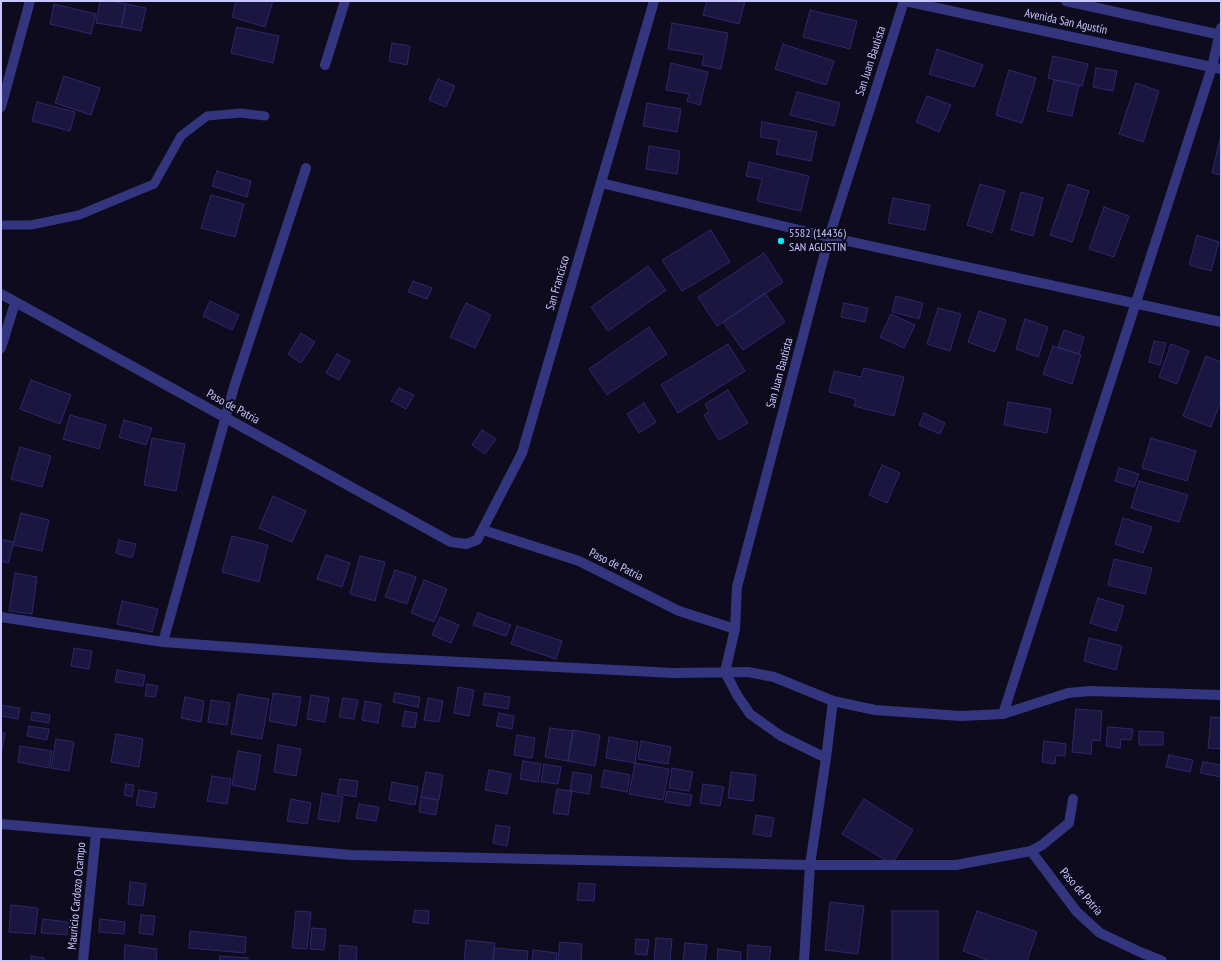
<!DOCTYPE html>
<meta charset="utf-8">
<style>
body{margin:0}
#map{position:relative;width:1222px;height:962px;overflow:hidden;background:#0d0b1d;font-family:"PT Sans Narrow",sans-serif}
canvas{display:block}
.frame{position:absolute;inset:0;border:2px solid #c9c7ff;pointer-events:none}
</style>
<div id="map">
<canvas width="1222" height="962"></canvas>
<div class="frame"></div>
</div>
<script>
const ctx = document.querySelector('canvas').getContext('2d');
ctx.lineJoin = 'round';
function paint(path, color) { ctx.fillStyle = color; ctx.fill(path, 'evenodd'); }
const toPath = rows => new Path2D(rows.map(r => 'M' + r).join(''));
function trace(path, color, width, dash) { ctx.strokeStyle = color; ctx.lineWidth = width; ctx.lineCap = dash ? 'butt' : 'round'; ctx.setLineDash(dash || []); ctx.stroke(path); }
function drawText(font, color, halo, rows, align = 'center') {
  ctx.font = font + ' "PT Sans Narrow",sans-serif'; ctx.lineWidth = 4; ctx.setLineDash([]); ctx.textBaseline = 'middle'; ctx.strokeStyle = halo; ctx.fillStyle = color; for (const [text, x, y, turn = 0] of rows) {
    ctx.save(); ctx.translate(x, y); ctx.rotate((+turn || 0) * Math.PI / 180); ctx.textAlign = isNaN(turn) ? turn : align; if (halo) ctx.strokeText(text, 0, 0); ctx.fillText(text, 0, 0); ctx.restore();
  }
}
const building = toPath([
 [100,1,112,1,126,4,121,27,96,23,100,1],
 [236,1,273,1,265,27,232,17,236,1],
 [707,1,745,1,739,24,703,15,707,1],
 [54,4,96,14,91,34,50,24,54,4],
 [126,4,146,8,141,31,121,27,126,4],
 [810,10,857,21,850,49,803,37,810,10],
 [672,23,728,33,721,69,702,65,704,55,668,49,672,23],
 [237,27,279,36,273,63,231,53,237,27],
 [392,43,410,46,407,65,389,61,392,43],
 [783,44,834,61,826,85,775,69,783,44],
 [937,49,983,65,974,87,929,74,937,49],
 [1053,56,1088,64,1082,86,1048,78,1053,56],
 [671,63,708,72,700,105,687,101,689,94,666,90,671,63],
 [1096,68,1117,71,1113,91,1093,87,1096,68],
 [1009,70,1036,78,1022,123,996,115,1009,70],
 [64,76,100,88,91,115,55,103,64,76],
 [438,79,455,86,446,107,429,100,438,79],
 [1054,80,1079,85,1072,116,1047,111,1054,80],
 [1136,83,1159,91,1143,142,1119,134,1136,83],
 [797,92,840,103,834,126,790,115,797,92],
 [927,96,951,105,939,132,916,122,927,96],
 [37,102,75,112,70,131,32,121,37,102],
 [647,103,681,109,677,132,643,126,647,103],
 [762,122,817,132,811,161,776,154,779,140,760,137,762,122],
 [1221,135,1221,175,1212,173,1221,135],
 [649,146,680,151,677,174,646,169,649,146],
 [749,162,809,176,801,211,757,201,762,179,746,176,749,162],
 [217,171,251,181,247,197,212,186,217,171],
 [980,184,1005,191,992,233,967,225,980,184],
 [1068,184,1089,191,1072,242,1050,235,1068,184],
 [1021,192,1043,198,1033,236,1011,230,1021,192],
 [211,195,244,204,235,237,201,228,211,195],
 [893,198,930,205,925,230,888,223,893,198],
 [1104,207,1129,216,1114,257,1089,249,1104,207],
 [711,230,730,262,682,291,662,260,711,230],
 [1197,235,1219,242,1211,271,1189,265,1197,235],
 [764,253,783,282,717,326,698,297,764,253],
 [648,266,666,290,608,331,591,307,648,266],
 [413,281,432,288,427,299,408,292,413,281],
 [765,293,785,322,743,350,723,322,765,293],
 [896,296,923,303,919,319,892,312,896,296],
 [210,301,239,315,232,330,203,316,210,301],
 [466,303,491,315,475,348,450,337,466,303],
 [844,303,868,308,865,322,841,317,844,303],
 [938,308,961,314,950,351,927,344,938,308],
 [979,311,1006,320,995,352,968,342,979,311],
 [891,314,915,325,904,348,880,337,891,314],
 [1025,319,1048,327,1038,357,1016,349,1025,319],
 [649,327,667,354,607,395,589,369,649,327],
 [1064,330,1084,337,1079,354,1058,347,1064,330],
 [301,333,315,342,301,363,288,354,301,333],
 [1154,341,1166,343,1160,365,1149,362,1154,341],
 [728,344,745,371,678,413,661,385,728,344],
 [1171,344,1189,351,1177,384,1159,377,1171,344],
 [1053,346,1081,355,1072,384,1043,374,1053,346],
 [337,354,350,361,339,380,326,373,337,354],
 [1206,356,1221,362,1221,400,1211,427,1183,416,1206,356],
 [864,368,904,377,894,416,854,406,856,399,829,392,834,371,861,377,864,368],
 [31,380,71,395,60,424,20,409,31,380],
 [399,388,414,395,406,409,391,401,399,388],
 [728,390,748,423,719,440,704,415,709,412,705,404,728,390],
 [1008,402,1051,409,1047,433,1004,425,1008,402],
 [644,403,656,422,639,433,627,414,644,403],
 [924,413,945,423,940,434,919,425,924,413],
 [70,415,106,425,99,449,63,439,70,415],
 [124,420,152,428,146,445,119,437,124,420],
 [482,430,496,439,485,454,472,445,482,430],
 [152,438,185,444,176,491,144,485,152,438],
 [1151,438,1196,451,1187,481,1142,468,1151,438],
 [20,447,51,456,42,487,11,479,20,447],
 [882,465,900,473,887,503,869,495,882,465],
 [1119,468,1139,474,1134,487,1115,481,1119,468],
 [1139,481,1188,495,1179,522,1131,508,1139,481],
 [273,496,306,511,292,542,259,528,273,496],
 [21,513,49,520,42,551,13,545,21,513],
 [1123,518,1152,527,1143,553,1115,544,1123,518],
 [232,536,268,545,259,582,222,572,232,536],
 [1,539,14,542,8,563,1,561,1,539],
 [119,540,136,544,132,558,116,553,119,540],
 [326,555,350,563,342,587,317,579,326,555],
 [360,556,385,562,375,601,350,594,360,556],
 [1114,559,1152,568,1145,594,1108,585,1114,559],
 [395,570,416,577,407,604,385,597,395,570],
 [15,573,37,577,32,614,9,611,15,573],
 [424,580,447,589,434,622,411,613,424,580],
 [1098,598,1124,606,1116,631,1090,623,1098,598],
 [122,601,158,609,152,632,117,624,122,601],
 [478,613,511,625,506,636,473,625,478,613],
 [440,617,459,625,451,643,432,635,440,617],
 [517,626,562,641,556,659,511,644,517,626],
 [1089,638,1122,646,1116,670,1084,661,1089,638],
 [74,648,92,651,89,669,71,666,74,648],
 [117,670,145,675,143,686,115,682,117,670],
 [147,684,158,686,155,697,145,696,147,684],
 [458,687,474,690,469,716,454,713,458,687],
 [273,693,301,697,296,726,269,721,273,693],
 [395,693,420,697,418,707,393,702,395,693],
 [485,693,510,697,508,709,483,705,485,693],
 [238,694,269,699,262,739,231,734,238,694],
 [311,695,329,698,325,722,307,719,311,695],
 [185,697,204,701,201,722,181,718,185,697],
 [343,698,358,700,354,719,339,717,343,698],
 [428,698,443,701,439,722,424,720,428,698],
 [211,700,230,703,227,725,208,722,211,700],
 [365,701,381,704,378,723,362,720,365,701],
 [1,705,20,708,18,719,1,716,1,705],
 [1076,709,1102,711,1100,741,1092,740,1091,754,1072,752,1076,709],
 [405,711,417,713,415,728,402,726,405,711],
 [32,712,50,715,49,723,31,720,32,712],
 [499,713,514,716,512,729,496,726,499,713],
 [1211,717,1221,718,1221,749,1208,748,1211,717],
 [29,726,49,729,47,740,27,736,29,726],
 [1108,727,1133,729,1131,740,1121,739,1120,748,1106,746,1108,727],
 [550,728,573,731,568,761,545,757,550,728],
 [573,730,600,735,595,766,568,761,573,730],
 [1139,731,1163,732,1163,745,1139,745,1139,731],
 [1,733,5,733,1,756,1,733],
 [116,734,143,739,139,767,111,762,116,734],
 [517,735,535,738,532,758,514,755,517,735],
 [609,737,638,742,635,763,606,758,609,737],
 [56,739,74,742,69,771,51,768,56,739],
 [641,741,671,747,668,764,638,759,641,741],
 [1044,741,1066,744,1065,756,1056,755,1055,764,1042,762,1044,741],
 [278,745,301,749,296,776,274,772,278,745],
 [20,746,52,751,49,768,18,762,20,746],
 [238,751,261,755,255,790,232,785,238,751],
 [1169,755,1193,760,1190,772,1166,767,1169,755],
 [523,761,541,764,538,782,520,779,523,761],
 [1203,762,1221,765,1221,777,1200,773,1203,762],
 [635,763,669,769,663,800,629,794,635,763],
 [544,764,561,767,558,784,541,782,544,764],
 [672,768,693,772,689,791,669,788,672,768],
 [489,770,511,774,507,794,485,790,489,770],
 [604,770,630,775,627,792,601,787,604,770],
 [426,772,443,775,439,800,421,797,426,772],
 [573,772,592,775,589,794,570,791,573,772],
 [731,772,756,775,753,801,728,798,731,772],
 [212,776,231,779,227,804,207,801,212,776],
 [340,779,358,781,356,797,337,794,340,779],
 [392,782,418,787,415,805,389,800,392,782],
 [126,784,134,785,132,797,124,795,126,784],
 [703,784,724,787,720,806,700,803,703,784],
 [557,789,572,791,568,815,553,813,557,789],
 [139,790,157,793,154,808,136,805,139,790],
 [667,791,692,795,690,806,665,802,667,791],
 [322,793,343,797,339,822,318,819,322,793],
 [421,797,438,800,436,815,419,812,421,797],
 [291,799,311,803,307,824,287,821,291,799],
 [864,799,913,830,892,864,842,834,864,799],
 [359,804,379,807,376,821,356,818,359,804],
 [756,815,774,818,771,837,753,834,756,815],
 [496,825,510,827,507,846,493,843,496,825],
 [130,882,146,884,143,906,128,904,130,882],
 [579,883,595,884,594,901,577,900,579,883],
 [830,902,864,906,858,954,825,950,830,902],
 [11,905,38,908,35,934,9,932,11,905],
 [415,910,429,911,428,924,413,922,415,910],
 [296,911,311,912,307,949,292,948,296,911],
 [892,911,938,911,938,961,892,961,892,911],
 [977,911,1037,932,1027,961,990,961,963,951,977,911],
 [141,915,155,916,153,935,139,933,141,915],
 [43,919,68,922,67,935,41,933,43,919],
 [100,919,125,922,124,934,99,932,100,919],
 [312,928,326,929,324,950,310,949,312,928],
 [190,931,246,937,245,953,189,948,190,931],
 [656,938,672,939,670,961,654,961,656,938],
 [636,939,649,940,647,955,635,954,636,939],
 [466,940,495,943,493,961,464,961,466,940],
 [560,942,582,944,581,961,558,961,560,942],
 [685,943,707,945,705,961,683,961,685,943],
 [125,945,157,949,156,961,124,961,125,945],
 [340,945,357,947,356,961,339,961,340,945],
 [748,945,771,947,769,961,747,961,748,945],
 [494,948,528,951,527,961,493,961,494,948],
 [718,949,741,952,740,961,717,961,718,949],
 [533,950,557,953,556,961,532,961,533,950],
 [31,956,44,958,44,961,31,961,31,956],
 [220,956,248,958,248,961,219,961,220,956]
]);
paint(building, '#1b163f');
trace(building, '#30276c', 1);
trace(toPath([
 [1,225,31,225,79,215,154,184,181,136,207,116,240,113,265,116]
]), '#33367e', 9);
trace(toPath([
 [905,1,1221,69],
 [1066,1,1221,35],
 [325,65,345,1],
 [1,107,30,1],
 [601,183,829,237,1221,322],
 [1,294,451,542,466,544,477,540,522,453,654,1],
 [1,348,15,303],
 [483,530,579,561,679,611,735,629],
 [1,617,163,642,383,658,673,673,748,672,774,677,833,701,875,710,961,716,1003,714,1068,693,1090,691,1221,695],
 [163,642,234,387,306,168],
 [1003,714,1212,67,1221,28],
 [826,758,781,736,750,714,737,695,725,672,735,629,737,587,829,237,904,1],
 [1,824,351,855,810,865,956,865,1031,851,1042,845,1069,823,1073,799],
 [1031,851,1077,912,1100,933,1140,952,1162,961],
 [83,961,96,833],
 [804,961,810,865,826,758,833,701]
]), '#33367e', 10);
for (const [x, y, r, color] of [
 [781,241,4,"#00eaf2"]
]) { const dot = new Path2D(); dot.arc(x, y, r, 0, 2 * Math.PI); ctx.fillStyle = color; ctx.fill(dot); trace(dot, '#0d0b1d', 1.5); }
drawText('12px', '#c9c7ff', '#0d0b1d', [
 ["Avenida San Agustín",1066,22,12],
 ["San Juan Bautista",871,61,-72],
 ["San Francisco",558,283,-74],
 ["San Juan Bautista",780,373,-75],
 ["Paso de Patria",233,407,29],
 ["Paso de Patria",616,565,26],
 ["Paso de Patria",1081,892,49],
 ["Mauricio Cardozo Ocampo",77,896,-85]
]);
drawText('12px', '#c9c7ff', '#0d0b1d', [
 ["5582 (14436)",789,234],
 ["SAN AGUSTIN",789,248]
], 'left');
</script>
